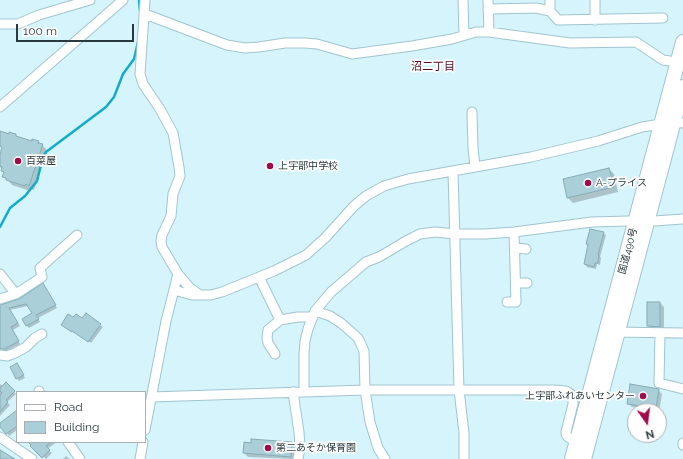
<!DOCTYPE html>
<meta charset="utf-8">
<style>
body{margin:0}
#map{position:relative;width:683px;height:459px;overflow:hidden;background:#d6f4fc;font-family:Raleway,sans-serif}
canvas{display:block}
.legend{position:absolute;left:16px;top:391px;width:130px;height:52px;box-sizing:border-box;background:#fff;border:1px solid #aab0b1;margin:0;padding:5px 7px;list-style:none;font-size:12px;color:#2a393d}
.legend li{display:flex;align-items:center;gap:8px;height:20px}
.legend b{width:20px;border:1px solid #aab0b1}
.north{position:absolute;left:627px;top:403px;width:40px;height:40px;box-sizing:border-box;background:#fff;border:1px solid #aab0b1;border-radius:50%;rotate:166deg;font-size:11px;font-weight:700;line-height:16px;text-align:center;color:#2a393d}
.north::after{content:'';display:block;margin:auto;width:14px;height:18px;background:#a1094a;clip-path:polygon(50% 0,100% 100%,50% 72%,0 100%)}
.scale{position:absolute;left:16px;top:24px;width:118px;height:18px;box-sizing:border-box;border:2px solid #2a393d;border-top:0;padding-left:5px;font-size:12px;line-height:14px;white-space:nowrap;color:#2a393d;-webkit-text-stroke:3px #fff;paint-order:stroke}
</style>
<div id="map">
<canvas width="683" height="459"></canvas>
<ul class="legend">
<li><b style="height:5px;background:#fff"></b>Road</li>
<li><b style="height:11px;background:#aacfd8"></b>Building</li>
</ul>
<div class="north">N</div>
<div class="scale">100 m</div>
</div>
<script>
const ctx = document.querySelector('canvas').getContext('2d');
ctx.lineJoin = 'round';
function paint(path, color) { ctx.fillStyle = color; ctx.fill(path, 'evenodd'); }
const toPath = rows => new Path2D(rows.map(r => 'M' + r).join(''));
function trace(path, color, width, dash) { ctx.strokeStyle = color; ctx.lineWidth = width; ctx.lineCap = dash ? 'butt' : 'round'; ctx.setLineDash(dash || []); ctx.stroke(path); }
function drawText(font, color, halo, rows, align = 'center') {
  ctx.font = font + ' Raleway,"Noto Sans JP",sans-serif'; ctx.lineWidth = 3.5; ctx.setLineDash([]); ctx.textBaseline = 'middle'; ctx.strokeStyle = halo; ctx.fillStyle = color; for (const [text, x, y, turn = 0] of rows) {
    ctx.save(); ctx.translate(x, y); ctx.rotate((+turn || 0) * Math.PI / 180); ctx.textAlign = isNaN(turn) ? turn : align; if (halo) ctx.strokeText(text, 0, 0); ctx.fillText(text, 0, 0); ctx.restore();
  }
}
paint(toPath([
 [0,135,16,135,19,138,32,142,33,140,39,142,47,150,34,190,31,189,30,191,12,185,4,176,5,173,0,167,0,157,3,149,0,146],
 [609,169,614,174,618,192,573,203,568,198,564,180],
 [603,233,606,235,600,257,601,258,600,265,597,264,596,269,587,267,585,264,589,245,587,244],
 [43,285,57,308,38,318,40,322,29,328,27,326,23,319,33,313,28,306,0,312,0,306,18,301],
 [648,303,660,303,664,307,664,330,652,330,648,326],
 [13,315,20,326,13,330,20,344,7,351,4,351,0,346,0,323],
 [74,319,83,320,100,325,103,327,91,343,75,332,74,333,65,327],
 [17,364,25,378,19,381,17,378],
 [6,383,16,394,7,402,10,405,0,416,0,384,3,386],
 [658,390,662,394,659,412,632,407,628,403],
 [17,412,17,430,9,436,7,433],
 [31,442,57,442,47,449,52,453,46,459,31,445,30,443],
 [292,443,295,447,294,459,248,457,244,453],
 [66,456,70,459,63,459]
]), '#0003');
trace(toPath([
 [139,0,140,11],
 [0,227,10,208,25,196,37,181,43,157,46,152,106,107,114,97,123,74,134,59,138,42]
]), '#13acc8', 2.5);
const building = toPath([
 [0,131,9,134,9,132,16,134,16,136,32,141,32,139,39,141,38,143,43,144,29,186,26,184,25,186,6,180,6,178,2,177,4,172,1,171,2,167,0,166,0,154,2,147,0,146,0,131],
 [609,168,614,187,567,198,563,179,609,168],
 [590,229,604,232,598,255,599,255,598,263,595,263,594,267,584,264,588,244,586,244,590,229],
 [43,283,56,305,36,315,39,319,26,326,22,319,32,313,26,304,9,308,18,323,11,327,19,341,4,349,0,349,0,305,19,299,43,283],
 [647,302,660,302,660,327,647,326,647,302],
 [86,313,101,324,88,342,72,331,72,332,61,325,68,314,73,317,76,314,82,318,86,313],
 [17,363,24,375,16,379,10,367,17,363],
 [6,382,15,391,6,400,8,402,0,412,0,395,2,393,0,391,0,388,6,382],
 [630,384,659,389,656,408,627,404,630,384],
 [17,410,17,426,6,434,0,427,0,423,17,410],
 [251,439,292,442,291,457,243,453,244,442,251,443,251,439],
 [28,442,51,442,46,446,50,450,42,458,30,446,31,445,28,442],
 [0,450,15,459,0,459,0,450]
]);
paint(building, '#aacfd8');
trace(building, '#87abb4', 1);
const minor = toPath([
 [145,0,140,74,143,84,160,109,173,133,179,167,180,176,173,194,171,216,162,235,161,241,162,247,178,274,190,288,200,295,211,295,222,292,274,271,306,255,325,238,354,206,366,196,384,186,408,179,531,157,598,141,642,127,674,122,683,123],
 [463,0,464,35],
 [488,0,489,32],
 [550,0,550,11],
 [595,0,595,20],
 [488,9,536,8,550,11,558,20,663,18],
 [145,14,227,45,245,48,259,47,285,43,305,43,317,44,352,54,412,46,452,39,476,32,489,32,570,43,636,42,663,60,683,63],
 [0,24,18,24,39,15,90,0],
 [0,107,123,0],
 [472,112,473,148,475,167],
 [453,171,459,390,464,433,464,459],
 [515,248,526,249],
 [0,274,16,294],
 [259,277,280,320],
 [516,283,527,283],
 [174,290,192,295,199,295],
 [0,299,16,294,42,277,40,268,77,235],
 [507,302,516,302,514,232],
 [315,311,330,316,341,323,358,338,364,351,365,390,370,422,378,448,385,459],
 [612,332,683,333],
 [660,333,659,383,683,389],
 [275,354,268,343,267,338,268,330,280,320,298,317,313,317],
 [0,355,7,356,15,353,26,347,35,338,42,334],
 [39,391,39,392],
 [293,392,299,432,300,448,298,459],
 [304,392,304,354,305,341,308,329,315,311,331,292,366,262,379,257,406,241,420,234,435,232,455,234,485,234,514,232,592,222,628,221,654,221,683,219],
 [151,397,365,390,554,390,566,391,571,394,573,399,573,404,566,432,566,434,568,437,577,442,578,446],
 [145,430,166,321,178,274],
 [0,437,32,459],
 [68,442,80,459],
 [683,443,683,445],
 [140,459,143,442]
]);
const highway = toPath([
 [572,459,683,42],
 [584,459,683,87]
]);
trace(minor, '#a0c5cf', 11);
trace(highway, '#a0c5cf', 16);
trace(minor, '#fff', 9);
trace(highway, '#fff', 14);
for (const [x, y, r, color] of [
 [18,161,4,"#a1094a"],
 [270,166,4,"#a1094a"],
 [588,183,4,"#a1094a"],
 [643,396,4,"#a1094a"],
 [268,448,4,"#a1094a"]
]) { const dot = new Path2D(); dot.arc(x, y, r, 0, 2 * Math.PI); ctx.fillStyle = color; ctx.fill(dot); trace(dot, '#fff', 1.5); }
drawText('10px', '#2a393d', '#fff', [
 ["百菜屋",26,161],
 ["上宇部中学校",278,166],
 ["A-プライス",596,183],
 ["上宇部ふれあいセンター",635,396,"right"],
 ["第二あそか保育園",276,448]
], 'left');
drawText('10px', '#2a393d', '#fff', [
 ["国道490号",628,251,-75]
]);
drawText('11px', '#520e25', '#fff', [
 ["沼二丁目",433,67]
]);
</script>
